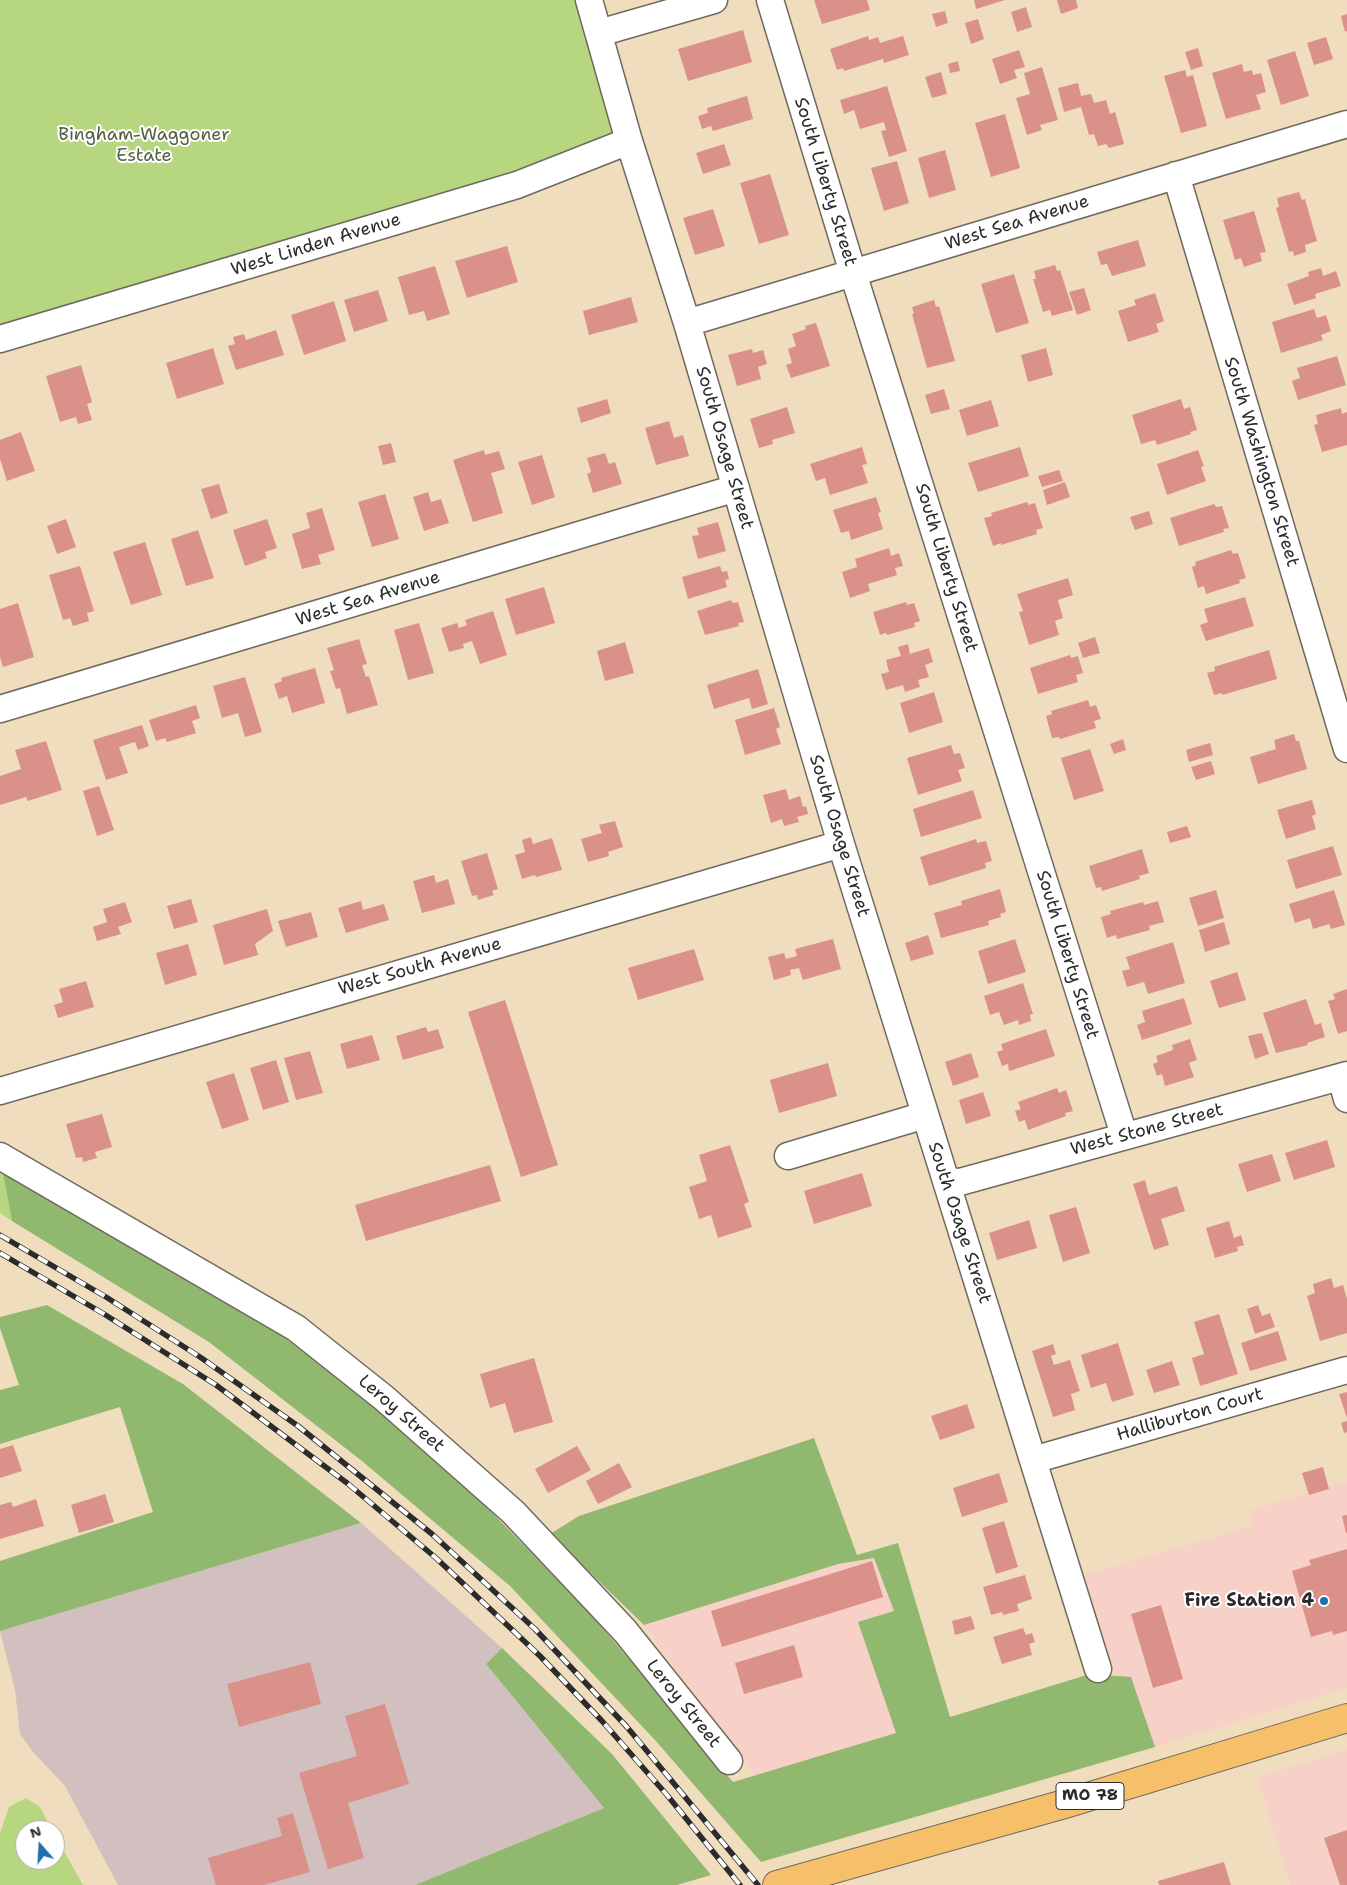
<!DOCTYPE html>
<style>
body{margin:0}
#map{position:relative;width:1347px;height:1885px;overflow:hidden;background:#f0ddbe;font-family:"Shantell Sans",sans-serif}
canvas{display:block}
.north{position:absolute;left:15px;top:1820px;width:50px;height:50px;box-sizing:border-box;background:#fff;border:1px solid #aaa;border-radius:50%;rotate:341deg;font-size:14px;font-weight:700;line-height:20px;text-align:center;color:#2b2b2b}
.north::after{content:'';display:block;margin:auto;width:18px;height:22px;background:#1f6fb2;clip-path:polygon(50% 0,100% 100%,50% 72%,0 100%)}
</style>
<div id="map">
<canvas width="1347" height="1885"></canvas>
<div class="north">N</div>
</div>
<script>
const ctx = document.querySelector('canvas').getContext('2d');
ctx.lineJoin = 'round';
function paint(path, color) { ctx.fillStyle = color; ctx.fill(path, 'evenodd'); }
const toPath = rows => new Path2D(rows.map(r => 'M' + r).join(''));
function trace(path, color, width, dash) { ctx.strokeStyle = color; ctx.lineWidth = width; ctx.lineCap = dash ? 'butt' : 'round'; ctx.setLineDash(dash || []); ctx.stroke(path); }
function drawText(font, color, halo, rows, align = 'center') {
  ctx.font = font + ' "Shantell Sans",sans-serif'; ctx.lineWidth = 4; ctx.setLineDash([]); ctx.textBaseline = 'middle'; ctx.strokeStyle = halo; ctx.fillStyle = color; for (const [text, x, y, turn = 0] of rows) {
    ctx.save(); ctx.translate(x, y); ctx.rotate((+turn || 0) * Math.PI / 180); ctx.textAlign = isNaN(turn) ? turn : align; if (halo) ctx.strokeText(text, 0, 0); ctx.fillText(text, 0, 0); ctx.restore();
  }
}
paint(toPath([
 [1347,1482,1347,1688,1155,1747,1131,1678,1115,1676,1084,1575,1254,1525,1250,1510],
 [873,1557,894,1612,858,1622,896,1733,754,1776,644,1625,838,1564],
 [1347,1750,1347,1885,1290,1885,1257,1777]
]), '#f7d1c7');
paint(toPath([
 [361,1523,502,1648,486,1664,604,1808,415,1885,118,1885,65,1786,33,1752,20,1734,15,1690,0,1631]
]), '#d2bfc0');
paint(toPath([
 [0,0,587,0,629,141,0,339],
 [0,1167,2,1168,12,1221,0,1213],
 [26,1798,40,1807,52,1830,25,1830,25,1860,55,1860,55,1835,83,1885,0,1885,0,1833,9,1807]
]), '#b6d77f');
paint(toPath([
 [2,1168,277,1332,364,1396,470,1490,589,1612,733,1782,896,1733,858,1622,894,1611,874,1558,838,1564,644,1625,550,1534,579,1516,814,1438,857,1555,898,1543,950,1717,1090,1674,1131,1677,1155,1747,761,1862,655,1740,510,1586,362,1461,209,1342,12,1221],
 [47,1305,183,1384,361,1523,0,1631,0,1561,153,1512,120,1407,0,1444,0,1390,19,1385,0,1328,0,1317],
 [502,1648,612,1754,711,1875,677,1885,415,1885,604,1808,486,1664]
]), '#90b86e');
paint(toPath([
 [814,0,867,0,870,10,822,24],
 [974,0,1005,0,976,9],
 [1057,0,1076,0,1078,8,1061,14],
 [1026,7,1032,27,1017,32,1011,12],
 [945,11,948,23,936,27,932,14],
 [1347,14,1347,31,1345,32,1341,16],
 [978,19,984,39,971,44,965,23],
 [743,30,752,62,688,81,678,49],
 [868,36,869,40,878,37,880,43,903,36,909,55,884,63,883,59,844,71,843,68,837,70,830,49],
 [1326,37,1333,59,1314,65,1307,43],
 [1198,48,1203,66,1191,70,1185,52],
 [1019,50,1025,67,1014,70,1017,78,1000,84,992,59],
 [1295,51,1309,96,1281,105,1267,60],
 [958,61,960,71,950,73,948,64],
 [1242,64,1244,72,1252,70,1253,75,1261,73,1266,92,1256,95,1261,109,1226,119,1212,73],
 [1042,67,1058,120,1040,125,1042,130,1027,135,1016,98,1030,94,1024,73],
 [1185,70,1187,77,1193,75,1207,126,1181,133,1164,76],
 [941,72,947,94,932,98,925,77],
 [1078,83,1081,96,1091,94,1094,103,1106,100,1110,114,1115,112,1124,144,1109,148,1106,144,1098,146,1094,134,1089,135,1081,107,1064,112,1058,88],
 [887,86,907,151,889,157,881,131,886,130,884,122,860,129,854,110,844,114,840,100],
 [747,96,753,119,713,131,711,126,702,129,698,116,708,113,707,108],
 [1005,114,1020,168,991,177,975,123],
 [724,144,731,165,703,174,696,153],
 [945,150,956,190,929,198,918,158],
 [897,161,909,203,884,211,871,168],
 [770,174,789,235,759,244,740,183],
 [1299,192,1302,200,1305,199,1317,241,1305,245,1306,252,1294,256,1293,251,1289,252,1276,208,1279,207,1277,198],
 [713,209,725,246,695,255,683,218],
 [1254,211,1266,252,1260,253,1262,261,1244,267,1241,258,1235,260,1223,220],
 [1138,240,1146,266,1112,276,1107,264,1101,265,1097,252],
 [507,246,518,282,467,298,455,261],
 [1055,265,1057,271,1060,270,1073,310,1052,316,1050,310,1043,312,1033,279,1036,279,1034,271],
 [435,266,450,314,427,321,424,311,409,315,398,277],
 [1321,268,1323,276,1336,271,1341,286,1315,294,1316,298,1294,305,1287,284,1309,276,1308,272],
 [1014,274,1029,323,996,333,981,284],
 [1084,288,1091,310,1077,315,1069,292],
 [378,290,388,321,354,332,344,300],
 [1155,293,1164,321,1156,324,1159,332,1128,342,1118,311,1136,305,1134,300],
 [631,297,638,322,589,335,583,311],
 [934,300,936,307,939,306,955,361,927,368,912,314,914,314,912,307],
 [334,301,346,341,304,355,291,315],
 [1314,309,1317,318,1326,315,1331,331,1321,335,1323,340,1281,353,1272,322],
 [816,323,830,366,791,378,786,365,792,363,788,349,796,346,792,334,806,329,805,326],
 [276,330,284,355,236,370,228,346,235,344,233,337,244,334,246,340],
 [213,348,224,384,177,399,166,363],
 [1046,348,1053,375,1028,382,1021,355],
 [752,349,753,353,763,350,767,364,758,367,761,379,737,386,728,355],
 [1337,356,1346,385,1298,400,1292,381,1300,378,1297,368],
 [81,365,92,402,87,404,92,420,78,424,76,417,60,422,46,376],
 [944,389,950,409,931,414,925,395],
 [607,399,611,413,581,423,577,408],
 [1181,399,1184,409,1190,407,1197,430,1190,432,1191,434,1157,445,1155,440,1141,444,1132,415],
 [991,400,999,426,967,436,959,410],
 [787,407,795,433,772,440,773,444,759,448,750,419],
 [1341,408,1342,414,1347,412,1347,445,1322,452,1314,425,1318,424,1316,415],
 [669,421,674,438,683,435,689,456,656,465,645,428],
 [21,432,35,471,7,481,0,459,0,440],
 [391,443,396,462,383,465,378,446],
 [862,447,867,464,862,465,868,483,830,495,825,478,816,481,810,464],
 [1020,447,1029,476,978,492,968,463],
 [484,450,485,455,499,451,505,469,491,473,503,513,473,522,453,460],
 [1198,450,1204,466,1201,467,1206,481,1167,495,1157,464],
 [605,453,609,464,615,462,622,484,593,493,587,474,591,472,587,458],
 [542,455,555,497,532,505,518,462],
 [1059,470,1063,481,1042,487,1038,476],
 [1065,482,1070,497,1047,505,1043,490],
 [219,484,228,513,211,519,201,489],
 [428,492,431,502,441,499,449,523,424,531,413,497],
 [385,494,399,539,372,547,358,502],
 [876,497,881,512,878,513,883,529,851,540,849,531,841,533,833,510],
 [1027,502,1028,505,1035,503,1043,528,1036,530,1037,534,1001,545,1001,543,993,546,984,518,992,516,991,513],
 [1214,504,1216,507,1222,506,1229,528,1223,529,1224,532,1179,546,1170,518],
 [322,508,335,550,318,555,321,564,302,569,292,534,310,528,306,513],
 [1149,511,1153,524,1135,530,1130,517],
 [66,519,76,547,57,554,47,526],
 [267,519,277,548,265,552,267,558,245,566,233,530],
 [718,522,726,551,698,559,692,536,699,535,697,528],
 [198,530,214,578,186,586,171,539],
 [145,542,162,595,131,605,113,552],
 [889,548,891,556,899,553,903,566,895,568,897,575,868,584,870,591,850,598,842,572,857,567,855,559],
 [1231,550,1233,554,1238,553,1246,578,1239,580,1240,583,1206,594,1204,586,1198,588,1192,567,1196,565,1195,562],
 [80,566,94,611,87,613,89,621,73,626,70,618,63,620,49,575],
 [720,566,722,572,727,571,729,579,725,580,727,587,688,599,682,577],
 [1068,578,1073,595,1058,600,1063,618,1055,621,1059,635,1029,645,1019,612,1023,611,1017,594],
 [544,587,555,623,516,635,505,599],
 [1245,597,1254,626,1206,641,1200,625,1208,622,1204,609],
 [731,600,733,603,738,602,744,622,738,623,739,626,705,635,697,611],
 [906,602,907,605,914,603,920,621,914,623,915,627,887,635,886,633,880,635,873,612],
 [18,603,34,657,3,667,0,657,0,609],
 [493,611,507,655,480,664,472,641,463,644,464,648,449,652,441,628,457,623,459,628,467,625,465,620],
 [419,623,434,673,408,680,394,630],
 [1095,637,1100,653,1083,658,1078,643],
 [359,639,367,664,362,665,366,677,369,676,378,705,347,714,340,688,336,689,330,671,334,670,327,648],
 [625,642,634,673,605,681,597,651],
 [908,644,910,654,929,648,933,662,925,665,929,677,918,680,920,687,905,692,903,685,886,690,881,674,889,672,886,660,901,656,898,647],
 [1269,650,1277,679,1222,695,1222,693,1214,695,1207,673,1215,671,1214,667],
 [1070,655,1071,658,1078,656,1083,673,1076,675,1078,682,1038,694,1030,668],
 [315,668,325,703,292,713,287,696,279,699,274,684,282,681,281,678],
 [758,669,768,704,752,709,749,698,714,709,707,685],
 [245,677,262,732,245,737,238,713,222,718,213,686],
 [934,692,943,722,909,733,900,703],
 [1088,700,1090,707,1096,705,1101,719,1094,721,1096,728,1060,739,1059,737,1052,738,1046,716,1052,714,1051,711],
 [196,705,200,718,192,721,196,733,167,742,165,738,156,741,149,720],
 [774,708,780,727,776,729,781,744,745,755,735,720],
 [142,725,149,746,138,750,135,742,119,747,128,773,106,780,93,740],
 [1294,734,1296,741,1299,741,1307,769,1258,784,1250,757,1276,749,1274,740],
 [1123,739,1126,750,1114,754,1110,744],
 [46,741,62,790,28,801,26,797,0,805,0,776,21,769,15,750],
 [1210,743,1213,755,1189,762,1186,750],
 [951,745,954,754,960,753,965,768,958,770,962,781,918,795,907,758],
 [1090,749,1104,791,1074,800,1061,758],
 [1211,761,1215,774,1196,780,1191,767],
 [99,786,114,830,97,836,83,791],
 [786,789,789,800,800,796,803,807,806,806,808,814,797,817,799,822,784,826,782,819,771,823,763,795],
 [973,790,982,818,921,837,913,809],
 [1312,800,1316,814,1312,816,1316,829,1286,839,1277,810],
 [615,821,623,847,608,852,609,856,588,862,581,839,602,833,599,825],
 [1187,826,1191,837,1170,843,1167,832],
 [531,837,533,844,552,838,562,870,536,877,535,875,522,879,515,855,525,852,522,840],
 [976,839,977,843,986,841,992,861,985,863,986,868,929,886,920,857],
 [1333,846,1342,875,1296,889,1287,860],
 [1142,849,1149,873,1139,876,1140,879,1102,891,1101,887,1096,888,1089,866],
 [487,853,498,889,492,891,494,895,478,900,477,895,472,896,461,861],
 [434,875,436,883,448,879,455,904,422,913,413,881],
 [1000,889,1006,912,1000,914,1001,917,988,921,989,925,941,938,934,913,962,905,961,901],
 [1216,890,1224,918,1198,926,1189,898],
 [1334,890,1345,925,1331,929,1329,924,1313,929,1310,918,1295,923,1289,904],
 [191,899,198,922,174,929,167,906],
 [361,901,363,910,384,904,389,920,346,933,338,908],
 [1158,901,1164,922,1149,926,1150,930,1117,939,1116,935,1107,938,1101,917,1111,914,1110,911,1143,902,1144,905],
 [125,902,132,922,118,927,121,934,97,941,93,927,107,922,103,909],
 [267,909,273,931,255,944,258,955,224,965,213,925],
 [311,912,318,937,286,947,278,921],
 [1224,922,1230,944,1205,952,1199,930],
 [928,935,934,954,911,961,905,943],
 [833,939,841,969,803,980,799,968,790,970,791,975,774,980,768,957,784,953,786,959,797,956,795,949],
 [1015,939,1026,972,988,984,978,951],
 [1173,942,1185,983,1148,994,1144,982,1127,987,1122,971,1130,969,1126,957],
 [188,944,197,975,165,985,156,953],
 [694,949,704,980,638,1000,628,968],
 [1237,972,1246,1000,1219,1008,1210,981],
 [86,981,94,1007,58,1018,54,1005,63,1002,59,989],
 [1023,983,1033,1014,1030,1015,1031,1021,1019,1025,1018,1020,1004,1025,999,1012,990,1015,984,996],
 [1347,989,1347,1031,1338,1034,1328,1001,1335,999,1333,994],
 [1184,998,1192,1024,1142,1040,1137,1025,1145,1022,1142,1011],
 [1306,999,1315,1025,1321,1023,1325,1037,1307,1043,1308,1045,1276,1053,1263,1013],
 [505,1000,558,1165,521,1177,468,1012],
 [426,1027,428,1032,438,1029,444,1048,403,1060,396,1036],
 [1046,1029,1055,1056,1009,1071,1008,1064,1002,1066,997,1052,1003,1050,1001,1044],
 [1262,1033,1269,1054,1255,1059,1248,1036],
 [372,1035,380,1060,347,1069,340,1044],
 [1190,1039,1197,1060,1189,1063,1194,1077,1165,1086,1162,1074,1157,1076,1153,1064,1158,1062,1156,1056,1173,1050,1172,1045],
 [310,1051,323,1093,296,1100,284,1058],
 [971,1053,979,1077,953,1086,945,1062],
 [276,1060,289,1102,263,1110,250,1068],
 [828,1063,837,1096,779,1113,770,1080],
 [234,1073,249,1120,222,1129,206,1082],
 [1057,1088,1059,1093,1066,1090,1073,1111,1065,1113,1066,1116,1028,1130,1025,1120,1019,1122,1015,1111,1021,1109,1018,1102],
 [983,1092,991,1116,966,1124,959,1100],
 [102,1114,112,1147,95,1152,97,1158,83,1162,82,1157,76,1158,66,1124],
 [1327,1140,1335,1167,1294,1180,1285,1153],
 [730,1145,749,1202,744,1204,752,1227,718,1238,711,1215,699,1219,689,1187,707,1181,699,1155],
 [1272,1154,1281,1181,1247,1192,1238,1164],
 [490,1165,501,1201,366,1241,355,1205],
 [862,1173,872,1206,814,1224,804,1191],
 [1145,1180,1149,1195,1177,1186,1185,1211,1161,1219,1169,1245,1154,1250,1133,1184],
 [1076,1207,1090,1253,1063,1262,1049,1215],
 [1029,1220,1037,1248,997,1260,989,1233],
 [1229,1221,1234,1238,1241,1235,1244,1245,1237,1247,1238,1251,1215,1258,1206,1228],
 [1331,1278,1334,1288,1343,1285,1347,1299,1347,1333,1320,1341,1307,1296,1315,1293,1313,1284],
 [1258,1305,1262,1316,1270,1313,1275,1327,1255,1334,1247,1309],
 [1219,1314,1238,1374,1200,1386,1192,1358,1204,1354,1194,1322],
 [1278,1331,1287,1360,1250,1371,1241,1343],
 [1118,1343,1134,1395,1112,1402,1106,1383,1091,1388,1081,1355],
 [1053,1344,1056,1354,1051,1356,1054,1365,1070,1360,1080,1391,1071,1394,1075,1410,1053,1417,1032,1351],
 [534,1358,553,1422,514,1433,505,1403,490,1408,480,1374],
 [1172,1361,1180,1385,1154,1393,1146,1370],
 [1347,1392,1347,1418,1339,1394],
 [967,1404,975,1428,940,1440,931,1416],
 [1347,1421,1347,1432,1344,1433,1341,1423],
 [13,1445,22,1471,0,1478,0,1449],
 [577,1446,591,1470,548,1493,535,1469],
 [619,1463,632,1487,598,1504,586,1481],
 [1323,1467,1329,1489,1309,1495,1302,1473],
 [999,1473,1008,1502,962,1517,953,1488],
 [105,1494,114,1522,79,1533,71,1505],
 [36,1499,44,1526,0,1539,0,1505,11,1502,13,1507],
 [1347,1515,1347,1533,1346,1533,1342,1516],
 [1004,1521,1018,1567,996,1574,982,1528],
 [1347,1549,1347,1631,1333,1635,1332,1631,1311,1637,1292,1571,1311,1565,1309,1560],
 [872,1561,883,1597,722,1647,711,1611],
 [1025,1575,1032,1599,1017,1604,1019,1611,1003,1615,1002,1612,991,1615,983,1587],
 [1161,1605,1183,1679,1153,1688,1131,1614],
 [971,1616,975,1629,955,1635,952,1621],
 [1023,1628,1026,1635,1032,1633,1035,1642,1029,1644,1032,1655,1002,1664,993,1637],
 [794,1645,803,1677,744,1694,735,1663],
 [310,1662,321,1704,239,1727,227,1684],
 [385,1704,409,1784,348,1803,364,1858,328,1869,299,1773,357,1756,345,1716],
 [293,1813,310,1872,264,1885,216,1885,208,1858,282,1836,277,1818],
 [1347,1830,1347,1885,1340,1885,1324,1838],
 [1224,1862,1231,1885,1159,1885,1158,1881]
]), '#da9189');
const minor = toPath([
 [589,0,629,141,687,323,841,844,1098,1669],
 [770,0,853,273,1124,1135],
 [599,33,714,0],
 [1176,175,1347,749],
 [687,323,1347,124],
 [0,339,517,185,629,141],
 [0,709,736,488],
 [1341,1077,1347,1099],
 [0,1091,841,844],
 [0,1156,296,1328,384,1398,513,1512,625,1631,729,1761],
 [788,1156,925,1115],
 [946,1181,960,1182,1347,1075],
 [1033,1460,1347,1370]
]);
const primary = toPath([
 [777,1885,1068,1803,1347,1718]
]);
trace(minor, '#70695e', 29);
trace(primary, '#70695e', 30);
trace(minor, '#fff', 26);
trace(primary, '#f6c06b', 28);
const rail = toPath([
 [0,1235,106,1297,200,1357,298,1426,432,1534,535,1629,627,1727,758,1885],
 [0,1253,104,1314,216,1385,347,1483,436,1558,540,1656,602,1721,667,1795,740,1885]
]);
trace(rail, '#2b2b2b', 5.5);
trace(rail, '#fff', 4, [11]);
for (const [x, y, r, color] of [
 [1324,1601,5,"#1f6fb2"]
]) { const dot = new Path2D(); dot.arc(x, y, r, 0, 2 * Math.PI); ctx.fillStyle = color; ctx.fill(dot); trace(dot, '#fff', 2); }
for (const [x, y, w] of [
 [1090,1796,68]
]) { const box = new Path2D(); box.roundRect(x - w / 2, y - 13.5, w, 27, 4); ctx.fillStyle = '#fff'; ctx.fill(box); trace(box, '#2b2b2b', 1); }
drawText('bold 16px', '#2b2b2b', null, [
 ["MO 78",1090,1796]
]);
drawText('18px', '#555f44', '#fff', [
 ["Bingham-Waggoner",144,135],
 ["Estate",144,156]
]);
drawText('18px', '#2b2b2b', '#fff', [
 ["South Liberty Street",825,182,73],
 ["West Sea Avenue",1017,223,-17],
 ["West Linden Avenue",316,245,-17],
 ["South Osage Street",724,448,74],
 ["South Washington Street",1261,462,73],
 ["South Liberty Street",946,568,73],
 ["West Sea Avenue",368,599,-17],
 ["South Osage Street",839,836,73],
 ["South Liberty Street",1067,955,73],
 ["West South Avenue",420,967,-16],
 ["West Stone Street",1147,1130,-15],
 ["South Osage Street",959,1223,72],
 ["Leroy Street",401,1414,41],
 ["Halliburton Court",1190,1415,-16],
 ["Leroy Street",683,1704,51]
]);
drawText('bold 18px', '#2b2b2b', '#fff', [
 ["Fire Station 4",1314,1601]
], 'right');
</script>
